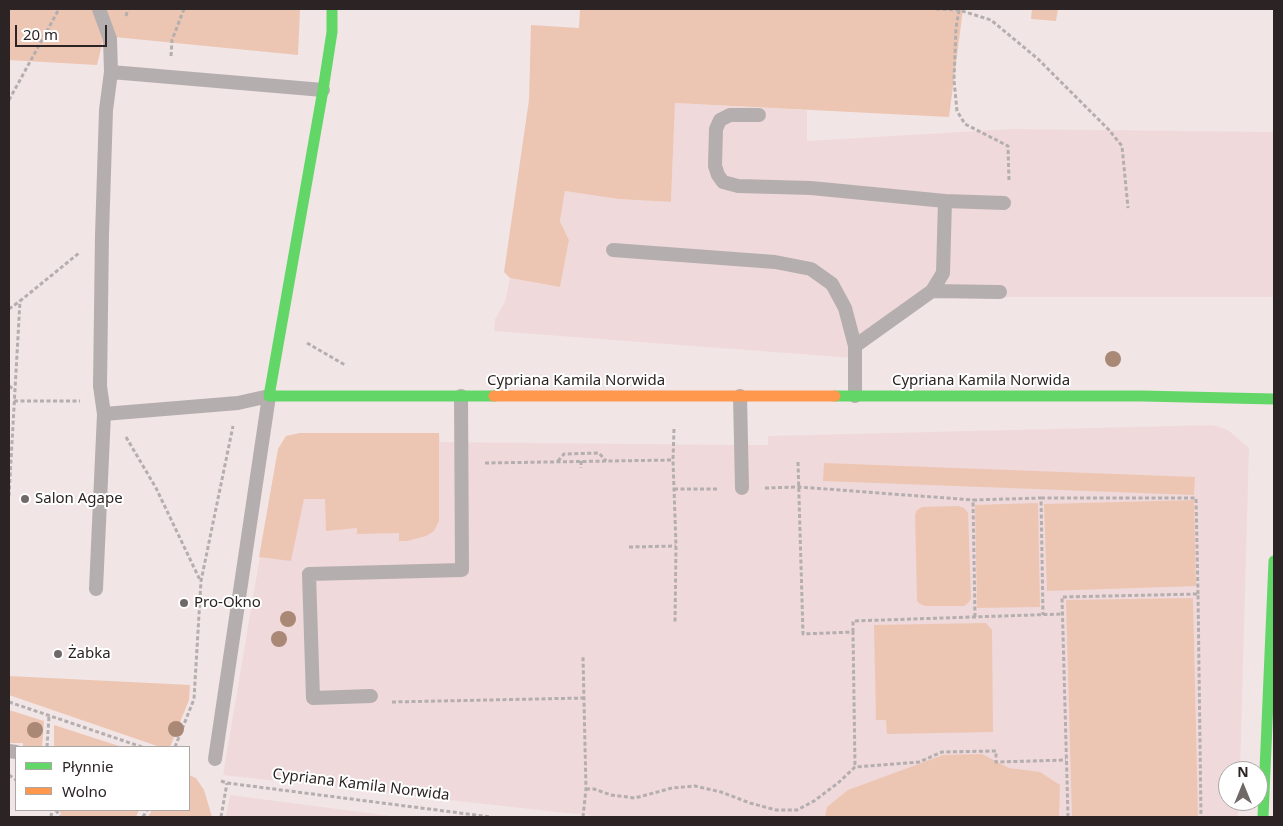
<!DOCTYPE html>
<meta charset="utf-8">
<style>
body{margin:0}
#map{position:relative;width:1283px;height:826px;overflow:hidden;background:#f2e5e6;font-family:"Noto Sans",sans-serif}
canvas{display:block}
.frame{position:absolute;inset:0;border:10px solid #2c2424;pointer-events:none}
.legend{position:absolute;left:15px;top:746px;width:175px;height:65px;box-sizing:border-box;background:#fff;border:1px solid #aba7a7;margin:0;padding:6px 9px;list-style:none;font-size:15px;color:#2c2424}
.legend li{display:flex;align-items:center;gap:10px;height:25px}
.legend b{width:25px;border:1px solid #aba7a7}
.north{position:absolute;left:1218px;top:761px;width:50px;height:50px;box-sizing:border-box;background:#fff;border:1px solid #aba7a7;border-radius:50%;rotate:0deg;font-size:14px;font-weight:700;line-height:20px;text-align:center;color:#2c2424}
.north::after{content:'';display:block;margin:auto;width:18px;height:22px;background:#716868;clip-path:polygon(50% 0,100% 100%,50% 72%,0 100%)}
.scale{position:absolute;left:15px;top:25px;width:92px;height:22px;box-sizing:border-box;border:2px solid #2c2424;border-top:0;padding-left:6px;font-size:15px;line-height:18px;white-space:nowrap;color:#2c2424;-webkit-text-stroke:4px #fff;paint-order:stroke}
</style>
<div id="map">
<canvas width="1283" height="826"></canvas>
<div class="frame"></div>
<ul class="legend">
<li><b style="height:6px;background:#63d668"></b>Płynnie</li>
<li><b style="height:6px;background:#ff974d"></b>Wolno</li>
</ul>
<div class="north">N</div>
<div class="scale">20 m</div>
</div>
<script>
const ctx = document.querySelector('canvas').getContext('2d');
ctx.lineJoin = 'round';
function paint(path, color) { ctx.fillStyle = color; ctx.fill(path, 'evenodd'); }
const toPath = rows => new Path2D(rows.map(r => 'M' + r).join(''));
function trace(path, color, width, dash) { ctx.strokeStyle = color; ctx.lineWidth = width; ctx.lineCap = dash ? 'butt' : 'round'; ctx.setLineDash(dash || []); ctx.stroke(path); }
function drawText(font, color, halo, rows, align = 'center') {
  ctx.font = font + ' "Noto Sans",sans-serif'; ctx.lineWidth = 4; ctx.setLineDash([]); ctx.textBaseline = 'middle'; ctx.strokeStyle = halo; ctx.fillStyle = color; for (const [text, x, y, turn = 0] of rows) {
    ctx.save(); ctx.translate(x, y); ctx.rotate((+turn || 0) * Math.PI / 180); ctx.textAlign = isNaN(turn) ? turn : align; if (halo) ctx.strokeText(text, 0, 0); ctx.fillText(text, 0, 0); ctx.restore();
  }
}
paint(toPath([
 [675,103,807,110,807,141,1011,129,1274,132,1274,297,921,297,853,358,494,331,495,319,505,302,510,278,560,287,569,240,560,221,565,191,618,199,671,202],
 [1213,425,1228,430,1249,448,1240,771,1228,771,1228,801,1239,801,1238,817,603,817,223,775,278,449,286,436,300,433,439,433,440,442,741,445,768,445,768,436],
 [230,795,399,817,400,817,226,817]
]), '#f0d9db');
paint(toPath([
 [9,9,300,9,298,55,104,36,97,65,9,60],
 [580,9,963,9,949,117,675,103,671,202,618,199,565,191,560,221,569,240,560,287,510,278,504,272,529,100,531,25,579,28],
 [1032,9,1058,9,1056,21,1031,19],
 [300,433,439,433,439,521,434,531,426,536,407,541,399,541,399,533,357,534,357,528,326,531,325,499,304,499,291,561,259,557,278,449,286,436],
 [824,463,1195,477,1194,495,823,481],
 [1194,500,1196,586,1047,591,1044,504],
 [1038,503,1040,607,977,608,975,505],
 [958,506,964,508,968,513,971,599,968,603,964,606,925,606,920,604,917,601,915,515,917,510,922,507],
 [1193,598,1198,817,1072,817,1066,600],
 [986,623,992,630,993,732,887,734,886,720,876,720,874,625],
 [9,676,190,685,189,700,170,747,160,747,9,695],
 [9,710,44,721,42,747,23,747,23,743,9,743],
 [54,725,122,747,54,747],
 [982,754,1009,768,1040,772,1060,785,1059,817,825,817,827,807,848,790,943,755],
 [189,775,196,778,204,790,212,817,148,817,152,810,189,810],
 [59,810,139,810,136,817,62,817]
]), '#ecc6b3');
trace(toPath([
 [936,9,959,10,991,20,1038,59,1109,130,1122,146,1128,208],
 [959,10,956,28,954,80,957,111,965,124,1008,146,1009,181],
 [126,16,128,9],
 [171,56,172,40,184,9],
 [9,100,59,9],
 [9,309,20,301],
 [307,343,345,365],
 [9,386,15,390],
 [14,401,80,401],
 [674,429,673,460,676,546,675,622],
 [126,437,156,488,200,580],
 [558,461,564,454,599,453,606,461],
 [581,461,581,468],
 [798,462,803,634,853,632,855,767],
 [485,463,673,460],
 [765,488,799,487,973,500],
 [674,489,719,489],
 [9,496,20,301,79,253],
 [1041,498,1196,498,1198,594],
 [629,547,676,546],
 [975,617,973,500,1041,498,1043,615],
 [853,632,853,621,1062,614],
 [9,702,142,747],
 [392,702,584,698],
 [47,747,49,716],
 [175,747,194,699,201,581,233,426],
 [9,775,16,780],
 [221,781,227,783,491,817],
 [586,789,594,789,611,795,635,798,672,788,695,786,721,792,750,803,776,810,797,810,814,801,838,783,855,767,919,762,942,752,996,751,996,762,1066,760],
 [56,810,60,817],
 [51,817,52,810],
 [143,817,147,810],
 [221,817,227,783],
 [583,817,586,789,583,657],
 [1068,817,1062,597,1198,594,1201,817]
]), '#b4aeaf', 3, [4, 2.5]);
trace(toPath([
 [99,9,110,39,111,72],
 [759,115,730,115,720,120,716,129,715,166,718,175,723,182,738,186,811,188,945,201,1004,203],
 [613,250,775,262,811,269,832,284,845,308,855,346],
 [932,291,1000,292],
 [740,396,742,488],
 [855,396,855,346,932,291,943,273,945,201],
 [104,414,238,403,269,396,215,759],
 [96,589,104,414,100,386,102,235,106,110,111,72,323,90],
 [371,696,313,698,309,574,462,570,461,396],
 [9,751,16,752]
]), '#b5aeaf', 14);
trace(toPath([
 [332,9,332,32,323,90,269,396,494,396],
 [835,396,1143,396,1274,399],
 [1263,817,1274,561]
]), '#63d668', 11);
trace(toPath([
 [494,396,835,396]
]), '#ff974d', 11);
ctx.fillStyle = '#a98876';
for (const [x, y] of [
 [1113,359],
 [288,619],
 [279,639],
 [176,729],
 [35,730]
]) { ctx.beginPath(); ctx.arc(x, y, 8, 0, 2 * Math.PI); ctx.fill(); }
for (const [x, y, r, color] of [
 [25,499,5,"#716868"],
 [184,603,5,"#716868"],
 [58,654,5,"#716868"]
]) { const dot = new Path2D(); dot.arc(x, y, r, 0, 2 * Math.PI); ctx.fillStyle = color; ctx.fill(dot); trace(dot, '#fff', 2); }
drawText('15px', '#2c2424', '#fff', [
 ["Cypriana Kamila Norwida",576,381],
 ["Cypriana Kamila Norwida",981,381],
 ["Cypriana Kamila Norwida",361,785,7]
]);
drawText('15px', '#2c2424', '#fff', [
 ["Salon Agape",35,499],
 ["Pro-Okno",194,603],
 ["Żabka",68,654]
], 'left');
</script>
